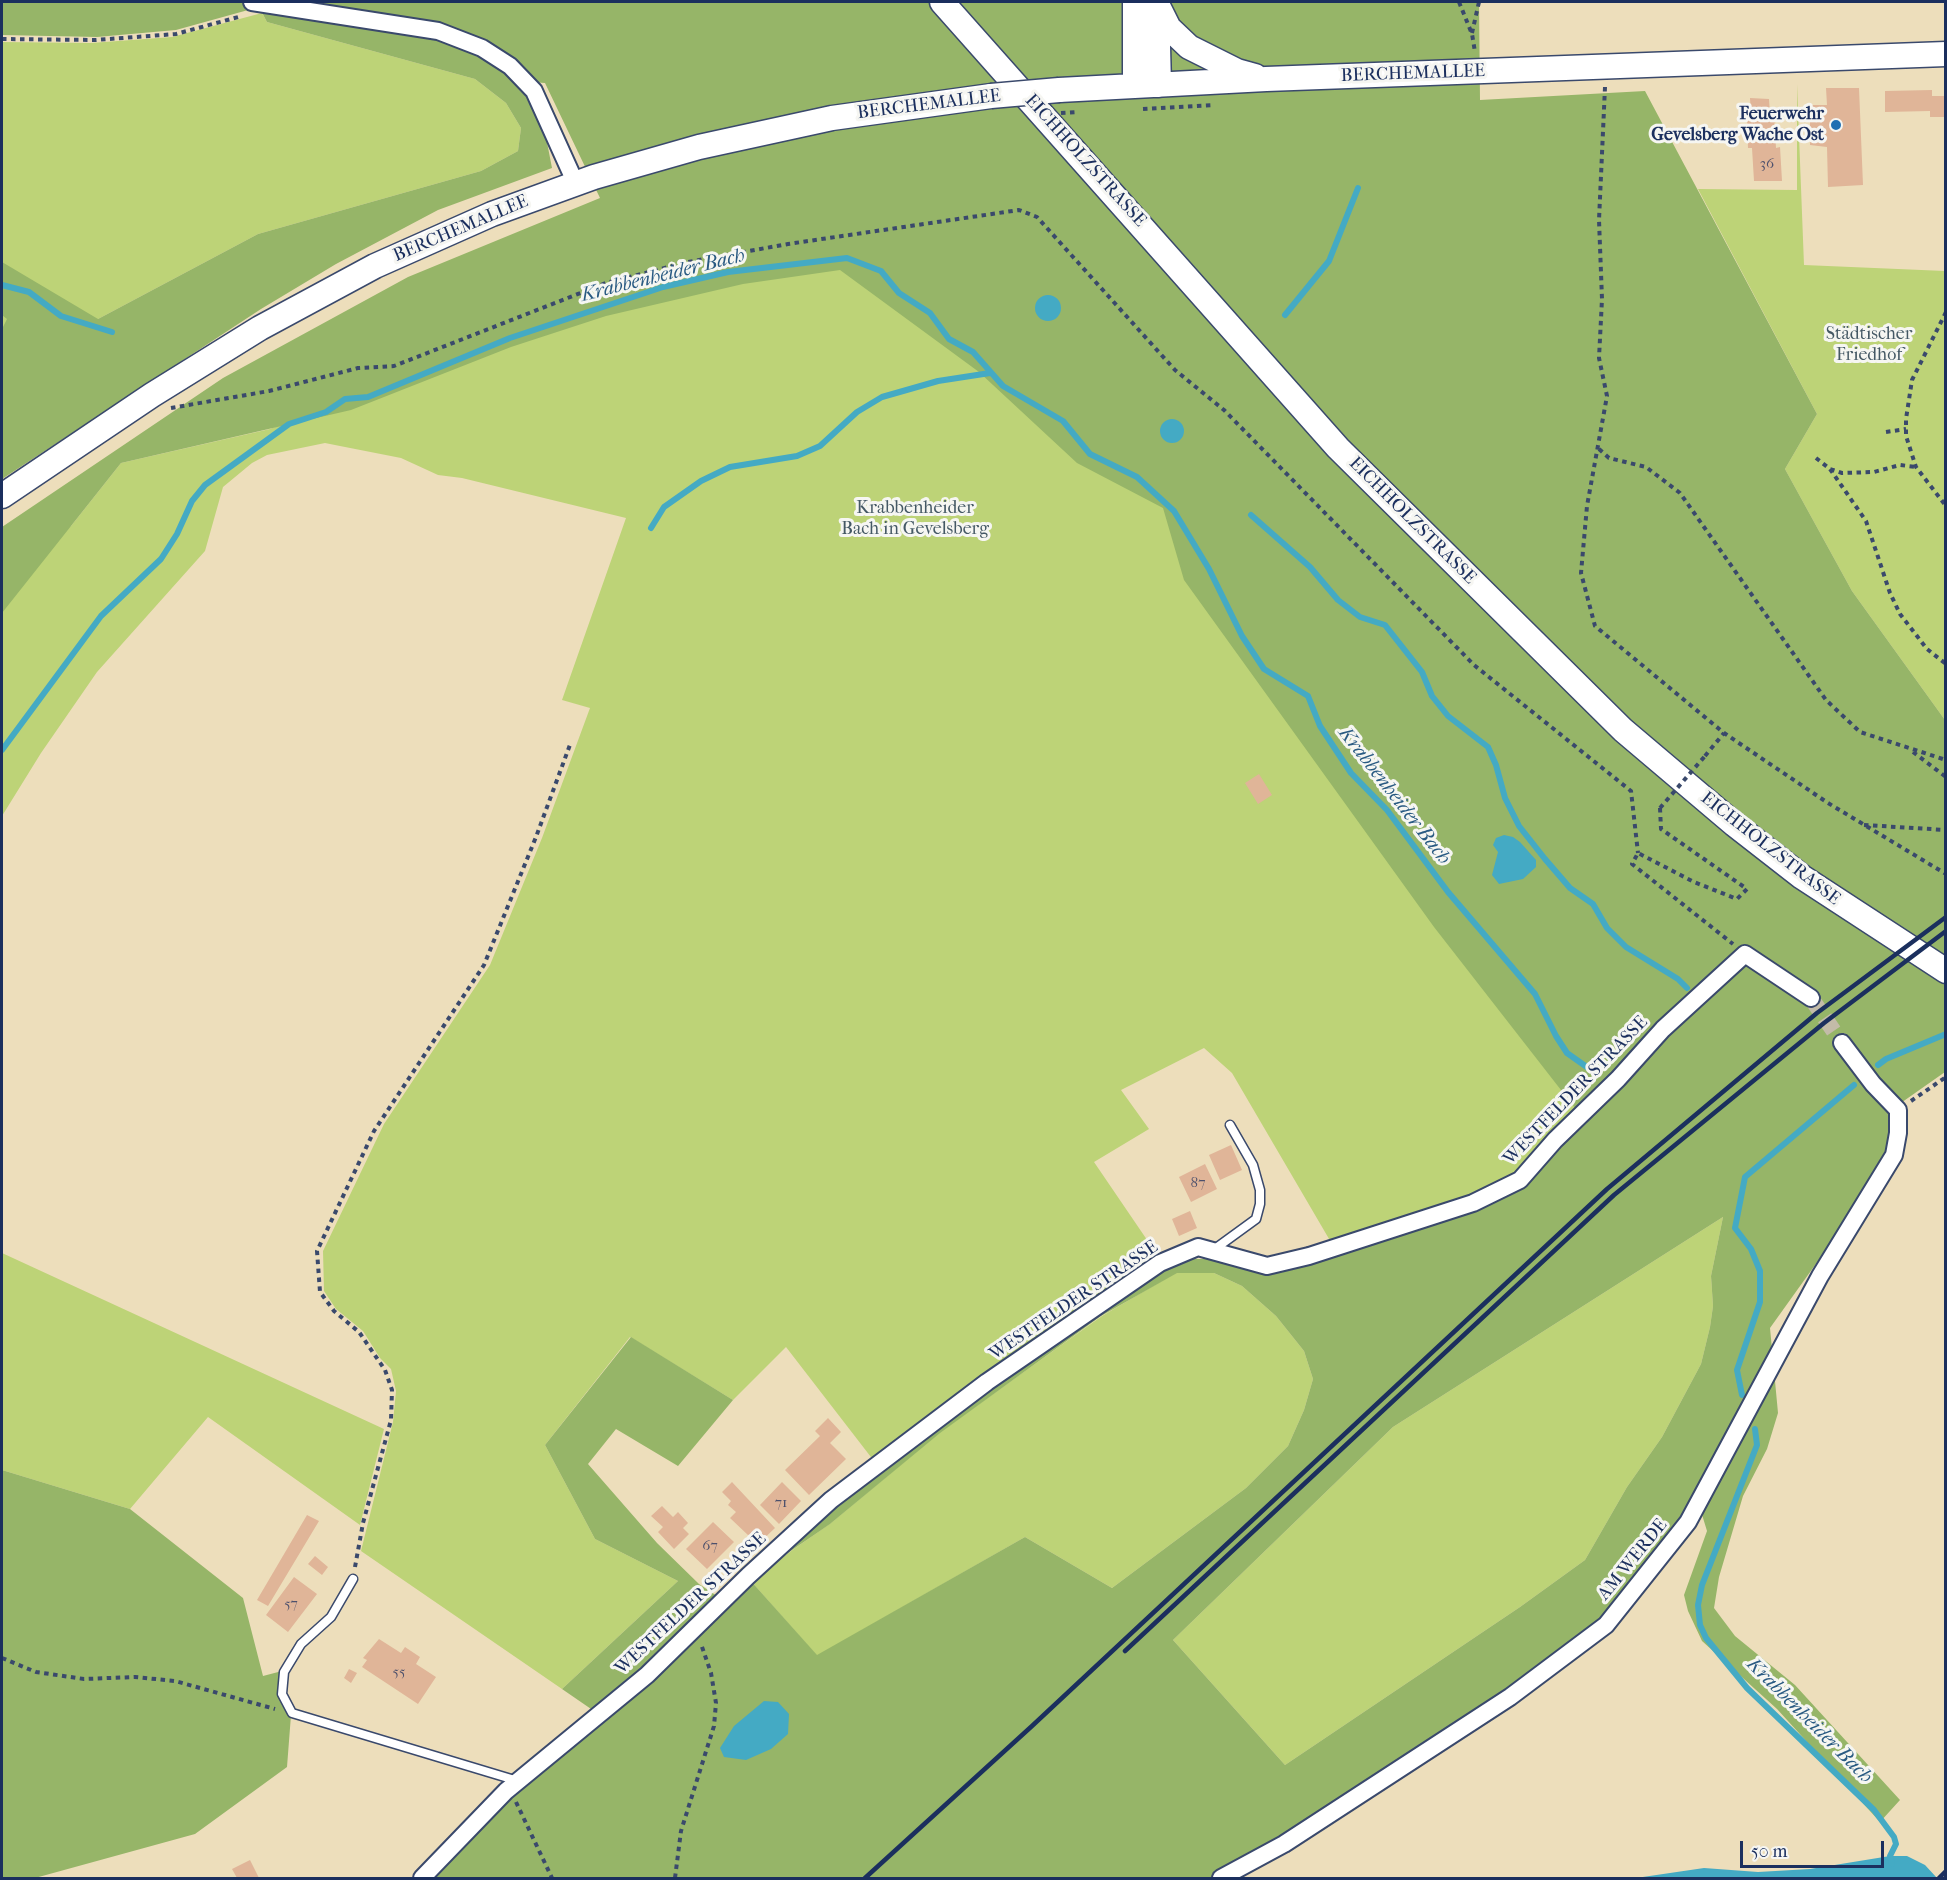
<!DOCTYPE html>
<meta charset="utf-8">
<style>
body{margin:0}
#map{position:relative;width:1947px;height:1880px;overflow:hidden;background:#eddebb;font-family:"IM FELL French Canon",serif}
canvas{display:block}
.frame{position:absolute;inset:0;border:3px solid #1b2f5e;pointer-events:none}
.scale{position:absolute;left:1740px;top:1841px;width:144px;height:27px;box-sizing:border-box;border:3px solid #1b2f5e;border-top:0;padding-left:8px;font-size:18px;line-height:21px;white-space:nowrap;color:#1b2f5e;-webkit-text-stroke:4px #f6f6f2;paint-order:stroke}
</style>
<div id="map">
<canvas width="1947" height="1880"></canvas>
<div class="frame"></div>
<div class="scale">50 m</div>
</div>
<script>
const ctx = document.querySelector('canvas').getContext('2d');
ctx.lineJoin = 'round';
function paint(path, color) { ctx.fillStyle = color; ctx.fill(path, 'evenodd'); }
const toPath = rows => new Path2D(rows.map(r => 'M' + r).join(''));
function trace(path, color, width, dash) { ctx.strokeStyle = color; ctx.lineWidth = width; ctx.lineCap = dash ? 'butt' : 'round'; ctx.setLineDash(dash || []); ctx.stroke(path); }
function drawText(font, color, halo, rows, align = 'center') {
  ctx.font = font + ' "IM FELL French Canon",serif'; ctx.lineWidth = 6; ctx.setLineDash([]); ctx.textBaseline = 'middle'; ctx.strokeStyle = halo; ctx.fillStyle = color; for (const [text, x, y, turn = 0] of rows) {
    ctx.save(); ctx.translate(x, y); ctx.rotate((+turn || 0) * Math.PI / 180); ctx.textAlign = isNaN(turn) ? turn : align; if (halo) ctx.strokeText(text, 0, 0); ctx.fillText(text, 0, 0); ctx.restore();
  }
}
paint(toPath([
 [262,13,267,22,475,79,506,103,521,128,518,151,481,171,258,234,98,319,2,341,2,42,91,43,172,37],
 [1797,84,1804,265,1945,271,1945,720,1852,591,1785,469,1817,414,1698,189,1797,190],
 [1017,228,1578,1112,1516,1178,1471,1200,1332,1244,1232,1073,1204,1048,1121,1090,1149,1129,1094,1162,1158,1256,874,1461,786,1347,733,1400,630,1337,545,1445,595,1539,678,1581,562,1689,361,1551,393,1422,396,1391,391,1369,380,1358,363,1331,336,1309,324,1291,323,1251,384,1124,490,965,542,838,590,708,562,700,626,518,462,478,438,475,401,458,340,446,325,443,267,455,252,463,223,487,205,551,97,672,41,753,2,816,2,568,71,526,121,463,270,429,511,328],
 [1723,1217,1711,1276,1713,1306,1710,1327,1701,1364,1662,1437,1627,1487,1585,1560,1520,1607,1285,1765,1173,1640,1393,1427],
 [2,1253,384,1429,360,1525,208,1417,130,1509,2,1470],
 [1177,1272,1214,1273,1242,1286,1276,1316,1304,1351,1313,1379,1304,1410,1288,1446,1246,1488,1112,1588,1025,1537,817,1656,750,1580,831,1523,940,1432,1102,1316]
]), '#bdd377');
paint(toPath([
 [2,2,1479,2,1480,100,1645,91,1817,414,1785,469,1852,591,1945,720,1945,1072,1898,1105,1895,1139,1863,1198,1770,1328,1778,1413,1767,1449,1743,1496,1719,1577,1714,1608,1735,1636,1795,1685,1900,1800,1880,1822,1777,1709,1702,1641,1688,1611,1684,1595,1707,1531,1700,1508,1603,1623,1326,1811,1212,1878,428,1878,506,1796,750,1580,817,1655,1025,1537,1112,1588,1246,1488,1288,1446,1304,1410,1313,1379,1304,1351,1276,1316,1242,1286,1214,1273,1177,1273,1101,1316,940,1433,830,1524,750,1579,899,1454,1146,1277,1190,1259,1217,1259,1262,1269,1523,1181,1582,1117,1434,927,1184,580,1163,508,1077,463,979,372,840,270,743,284,606,316,511,347,351,410,121,463,2,613,2,527,223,378,408,277,600,198,545,83,517,81,544,127,552,168,438,210,336,264,261,309,2,479,2,329,7,319,2,315,2,262,98,319,258,234,481,171,518,151,521,128,506,103,475,79,267,22,259,7,176,30,97,37,2,35],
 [1723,1217,1711,1276,1713,1306,1710,1327,1701,1364,1662,1437,1627,1487,1585,1560,1520,1607,1285,1765,1173,1640,1393,1427],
 [631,1337,733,1400,678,1466,616,1429,588,1464,657,1543,699,1584,720,1598,643,1671,594,1711,562,1689,678,1581,595,1539,545,1445],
 [2,1470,130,1509,243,1598,263,1676,282,1671,281,1682,291,1715,287,1767,195,1834,35,1878,2,1878]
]), '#96b568');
paint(toPath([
 '1035 308a13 13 0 1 1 26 0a13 13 0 1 1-26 0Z',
 '1160 431a12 12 0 1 1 24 0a12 12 0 1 1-24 0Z',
 [1504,835,1513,837,1520,842,1536,860,1536,867,1523,879,1499,884,1492,875,1498,852,1493,845,1496,838],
 [764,1701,778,1702,789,1714,788,1734,771,1749,746,1760,724,1757,720,1748,734,1726],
 [1890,1856,1907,1856,1925,1865,1937,1878,1636,1878,1704,1868,1758,1872,1810,1869]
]), '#44aac4');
trace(toPath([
 [2,285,29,292,61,316,112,332],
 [1285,315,1329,261,1358,188],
 [1251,515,1310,567,1338,600,1360,617,1385,625,1422,672,1432,696,1448,716,1488,747,1496,765,1505,798,1519,826,1545,859,1570,888,1593,904,1607,928,1626,947,1678,979,1687,988],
 [651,528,664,507,701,481,730,467,797,456,820,446,857,412,882,397,938,381,990,373],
 [2,750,101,616,161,559,177,534,192,501,205,485,289,424,326,412,345,399,368,397,510,338,663,287,728,272,847,258,881,271,899,293,930,313,949,339,973,352,1003,386,1063,421,1090,454,1137,477,1174,511,1209,569,1242,636,1264,669,1308,696,1320,726,1351,773,1387,810,1448,892,1535,994,1556,1036,1567,1053,1591,1070],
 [1878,1065,1886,1059,1946,1034],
 [1742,1395,1737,1370,1760,1302,1760,1271,1751,1249,1735,1228,1745,1177,1854,1085],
 [1755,1429,1757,1445,1702,1585,1698,1605,1700,1625,1706,1638,1747,1688,1874,1810,1894,1837,1896,1844,1890,1856,1892,1864]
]), '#44aac4', 6);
paint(toPath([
 [1826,88,1859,88,1863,185,1828,187,1827,147,1810,145,1810,105,1827,105],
 [1932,90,1932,96,1946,96,1946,117,1930,117,1930,111,1885,112,1885,91],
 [1750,98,1769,99,1770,115,1774,115,1776,148,1780,147,1782,181,1754,181,1752,148,1748,148,1747,116,1751,115],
 [1259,774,1272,795,1258,804,1245,783],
 [1231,1145,1242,1170,1220,1180,1209,1155],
 [1205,1164,1217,1189,1191,1202,1179,1177],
 [1190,1211,1197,1228,1179,1236,1172,1219],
 [828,1418,841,1432,830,1443,846,1459,809,1495,785,1470,820,1436,815,1431],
 [732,1482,775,1528,753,1549,745,1541,749,1536,730,1518,736,1512,728,1505,731,1501,722,1492],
 [782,1482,801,1501,779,1524,760,1505],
 [662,1506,673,1517,678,1512,688,1523,683,1528,689,1534,674,1549,658,1532,663,1527,651,1516],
 [307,1515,319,1521,268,1606,257,1600],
 [713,1522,734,1542,707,1569,686,1549],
 [315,1556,328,1567,322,1575,308,1564],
 [294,1577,317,1594,288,1632,266,1615],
 [379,1639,401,1653,405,1647,420,1657,416,1664,436,1677,418,1704,362,1667,367,1660,363,1658],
 [349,1669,357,1673,351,1683,344,1678],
 [250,1860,259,1878,237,1878,232,1869]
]), '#e0b598');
trace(toPath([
 [1811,998,1842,1043]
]), '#c3bba8', 16, [16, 8]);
const lane = toPath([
 [1212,1251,1256,1219,1260,1204,1260,1190,1253,1165,1230,1125],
 [353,1579,331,1617,301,1644,284,1672,282,1694,292,1713,518,1781]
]);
const street = toPath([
 [252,2,438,31,482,48,510,66,534,91,576,184],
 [422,1878,506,1791,647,1675,748,1576,831,1500,987,1382,1160,1263,1198,1247,1267,1266,1309,1256,1473,1203,1520,1180,1555,1140,1618,1079,1663,1029,1745,954,1811,998],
 [1221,1878,1284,1844,1510,1697,1606,1625,1688,1522,1820,1276,1894,1155,1898,1133,1898,1110,1873,1084,1842,1043]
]);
const secondary = toPath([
 [942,2,1338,448,1623,730,1734,824,1802,877,1946,971],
 [1135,2,1135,86],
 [1156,2,1169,28,1189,47,1237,71,1255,76],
 [1157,7,1159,85],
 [1059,90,1266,79,1946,54],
 [2,496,152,395,260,328,375,266,492,214,594,177,699,147,832,118,991,96]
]);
trace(lane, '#3a496c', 11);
trace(street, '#3a496c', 20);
trace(secondary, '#3a496c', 27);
trace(toPath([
 [1459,2,1472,34,1475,52],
 [1472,33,1479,2],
 [2,39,95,40,176,34,242,16],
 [1605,87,1599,220,1602,299,1599,358,1607,396,1587,506,1581,573,1595,626,1724,733,1828,803,1946,874],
 [1143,109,1214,105],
 [1946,312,1912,380,1906,419,1906,436,1916,467,1946,506],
 [171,408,269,391,358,368,394,366,606,283,688,262,788,244,1019,210,1037,217,1175,370,1224,410,1474,665,1631,791,1638,853],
 [1886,432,1906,429],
 [1599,449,1609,458,1646,467,1680,493,1826,700,1860,732,1946,760],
 [1816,458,1830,469,1842,473,1874,472,1900,465,1916,467],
 [1830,469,1866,521,1890,593,1900,614,1927,649,1946,664],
 [1913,752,1946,777],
 [1705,756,1724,733],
 [1660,808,1661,829,1747,889,1737,899,1694,882,1638,853,1632,864,1733,944],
 [1864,825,1946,830],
 [1911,1101,1946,1077],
 [355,1567,363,1523,391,1420,392,1390,385,1370,359,1332,334,1311,320,1292,317,1251,374,1131,484,965,536,837,571,742],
 [2,1658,36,1672,84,1679,135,1677,175,1681,275,1709],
 [516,1802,552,1878],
 [675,1878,681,1831,714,1726,716,1703,711,1673,701,1644]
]), '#3a496c', 4, [4.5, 4.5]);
trace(lane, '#fff', 8);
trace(street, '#fff', 16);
trace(secondary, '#fff', 24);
trace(toPath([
 [1125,1651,1614,1195,1824,1023,1946,931],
 [865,1878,1032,1726,1607,1189,1817,1013,1946,917],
 [1939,1878,1946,1871]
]), '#1b2f5e', 4.5);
const secondaryBridge = toPath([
 [991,96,1059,90]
]);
trace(secondaryBridge, '#3a496c', 27, []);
trace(toPath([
 [1061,113,1078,112],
 [1660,808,1705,756]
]), '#3a496c', 4, [4.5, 4.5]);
trace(secondaryBridge, '#fff', 24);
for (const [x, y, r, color] of [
 [1836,125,6,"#1f6fb2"]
]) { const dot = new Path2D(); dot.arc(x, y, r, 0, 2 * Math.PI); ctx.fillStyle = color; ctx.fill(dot); trace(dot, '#f6f6f2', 2); }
drawText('15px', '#4c506c', null, [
 ["36",1767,164],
 ["87",1198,1183],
 ["71",781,1503],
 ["67",710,1546],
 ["57",291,1604],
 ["55",399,1672]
]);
drawText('18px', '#1b2f5e', '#f6f6f2', [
 ["BERCHEMALLEE",1413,74,-2],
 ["BERCHEMALLEE",929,105,-7],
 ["EICHHOLZSTRASSE",1085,161,48],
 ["BERCHEMALLEE",461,229,-23],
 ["EICHHOLZSTRASSE",1412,521,45],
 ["EICHHOLZSTRASSE",1770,849,38],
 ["WESTFELDER STRASSE",1576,1091,-46],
 ["WESTFELDER STRASSE",1074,1301,-34],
 ["AM WERDE",1633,1560,-51],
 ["WESTFELDER STRASSE",691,1604,-43]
]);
drawText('bold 18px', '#1b2f5e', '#f6f6f2', [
 ["Feuerwehr",1824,115],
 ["Gevelsberg Wache Ost",1824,136]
], 'right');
drawText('18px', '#445864', '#f6f6f2', [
 ["Städtischer",1869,335],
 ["Friedhof",1869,356],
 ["Krabbenheider",915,509],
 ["Bach in Gevelsberg",915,530]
]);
drawText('italic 20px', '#295a82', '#f6f6f2', [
 ["Krabbenheider Bach",663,276,-14],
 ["Krabbenheider Bach",1394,796,52],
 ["Krabbenheider Bach",1809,1721,45]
]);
</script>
